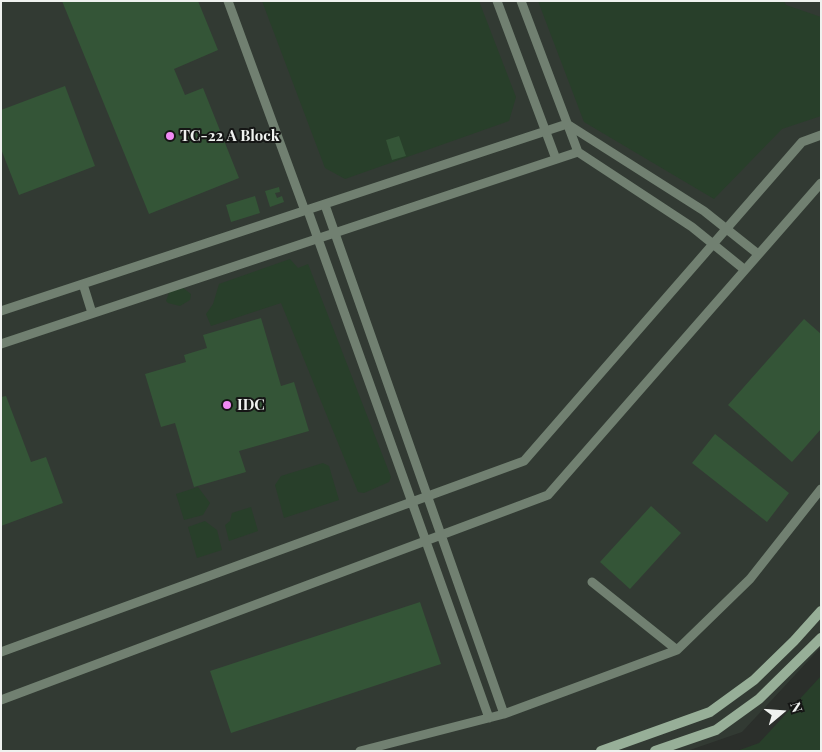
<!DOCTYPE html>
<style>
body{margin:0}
#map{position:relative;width:822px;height:752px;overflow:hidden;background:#2b2f2b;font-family:"Playfair Display",serif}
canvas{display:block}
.frame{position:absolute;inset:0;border:2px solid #eff1ef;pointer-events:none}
.north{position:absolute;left:757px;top:687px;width:50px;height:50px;-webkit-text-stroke:4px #151615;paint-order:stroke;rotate:72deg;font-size:14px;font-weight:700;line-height:20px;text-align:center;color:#eff1ef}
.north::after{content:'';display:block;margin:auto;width:18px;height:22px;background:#eff1ef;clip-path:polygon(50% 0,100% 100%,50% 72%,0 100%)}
</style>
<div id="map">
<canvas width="822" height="752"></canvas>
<div class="frame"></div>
<div class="north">N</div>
</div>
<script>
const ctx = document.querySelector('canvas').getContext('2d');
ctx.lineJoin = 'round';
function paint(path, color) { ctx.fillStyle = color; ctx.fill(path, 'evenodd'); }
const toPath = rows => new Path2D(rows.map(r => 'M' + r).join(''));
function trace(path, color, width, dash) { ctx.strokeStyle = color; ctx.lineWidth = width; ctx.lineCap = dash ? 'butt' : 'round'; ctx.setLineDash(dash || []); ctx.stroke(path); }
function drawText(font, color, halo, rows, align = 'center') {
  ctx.font = font + ' "Playfair Display",serif'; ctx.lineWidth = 4; ctx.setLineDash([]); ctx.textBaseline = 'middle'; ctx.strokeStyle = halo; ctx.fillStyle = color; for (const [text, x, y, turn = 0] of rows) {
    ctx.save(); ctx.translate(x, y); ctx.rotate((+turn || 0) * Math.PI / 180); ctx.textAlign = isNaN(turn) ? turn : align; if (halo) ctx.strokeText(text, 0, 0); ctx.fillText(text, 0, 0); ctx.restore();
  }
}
paint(toPath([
 [1,1,821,1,821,647,742,732,687,751,1,751]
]), '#323a33');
paint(toPath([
 [262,1,479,1,516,97,509,121,345,179,325,168],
 [538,1,784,1,786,5,821,17,821,116,782,129,714,199,584,122],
 [290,259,298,268,308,264,391,477,389,482,364,493,358,492,281,303,211,326,206,314,213,304,219,284],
 [182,287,191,294,190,300,180,306,168,303,166,301,169,293,173,289],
 [323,463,329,466,339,500,284,518,275,485,281,476],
 [198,487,210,503,203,515,184,520,176,494],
 [251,507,258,531,229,541,225,525,230,521,232,513],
 [205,521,217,530,222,550,197,558,188,527],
 [821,676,821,751,737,751,759,743]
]), '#283f2a');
paint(toPath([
 [62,1,198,1,218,50,174,69,185,95,203,88,239,178,149,214],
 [65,86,95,166,19,195,1,149,1,110],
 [399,136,406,156,392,160,386,140],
 [279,187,280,192,275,193,277,198,282,196,284,202,270,207,265,191],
 [255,196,260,213,231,222,226,205],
 [261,318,281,386,294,382,309,431,239,451,246,472,194,487,175,423,161,427,145,374,186,362,184,355,207,348,203,335],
 [804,319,821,334,821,429,792,462,728,405],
 [6,396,31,462,46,457,63,503,1,526,1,397],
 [715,434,789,493,767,522,692,463],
 [651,506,681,533,630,589,600,562],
 [420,602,441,664,231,733,210,671]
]), '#345537');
trace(toPath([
 [228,1,305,211],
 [497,1,556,159],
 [521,1,578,152],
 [325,205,504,714],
 [308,211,489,718],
 [83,284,92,313],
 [1,311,567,124,704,211,758,254],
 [1,344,578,152,692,227,745,270],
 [592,582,677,650],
 [1,652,524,461,802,142,821,135],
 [1,700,548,495,821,183],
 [360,751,504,714,677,650,750,579,821,489]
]), '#718071', 9);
trace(toPath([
 [601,751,710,712,754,680,794,641,821,611],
 [655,751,716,730,759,699,821,638]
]), '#97af98', 10);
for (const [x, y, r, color] of [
 [170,136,5,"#f18af4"],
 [227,405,5,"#f18af4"]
]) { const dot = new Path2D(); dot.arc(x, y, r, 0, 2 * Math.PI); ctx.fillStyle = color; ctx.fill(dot); trace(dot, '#151615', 2); }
drawText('bold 15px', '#eff1ef', '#151615', [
 ["TC-22 A Block",180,136],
 ["IDC",237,405]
], 'left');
</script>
